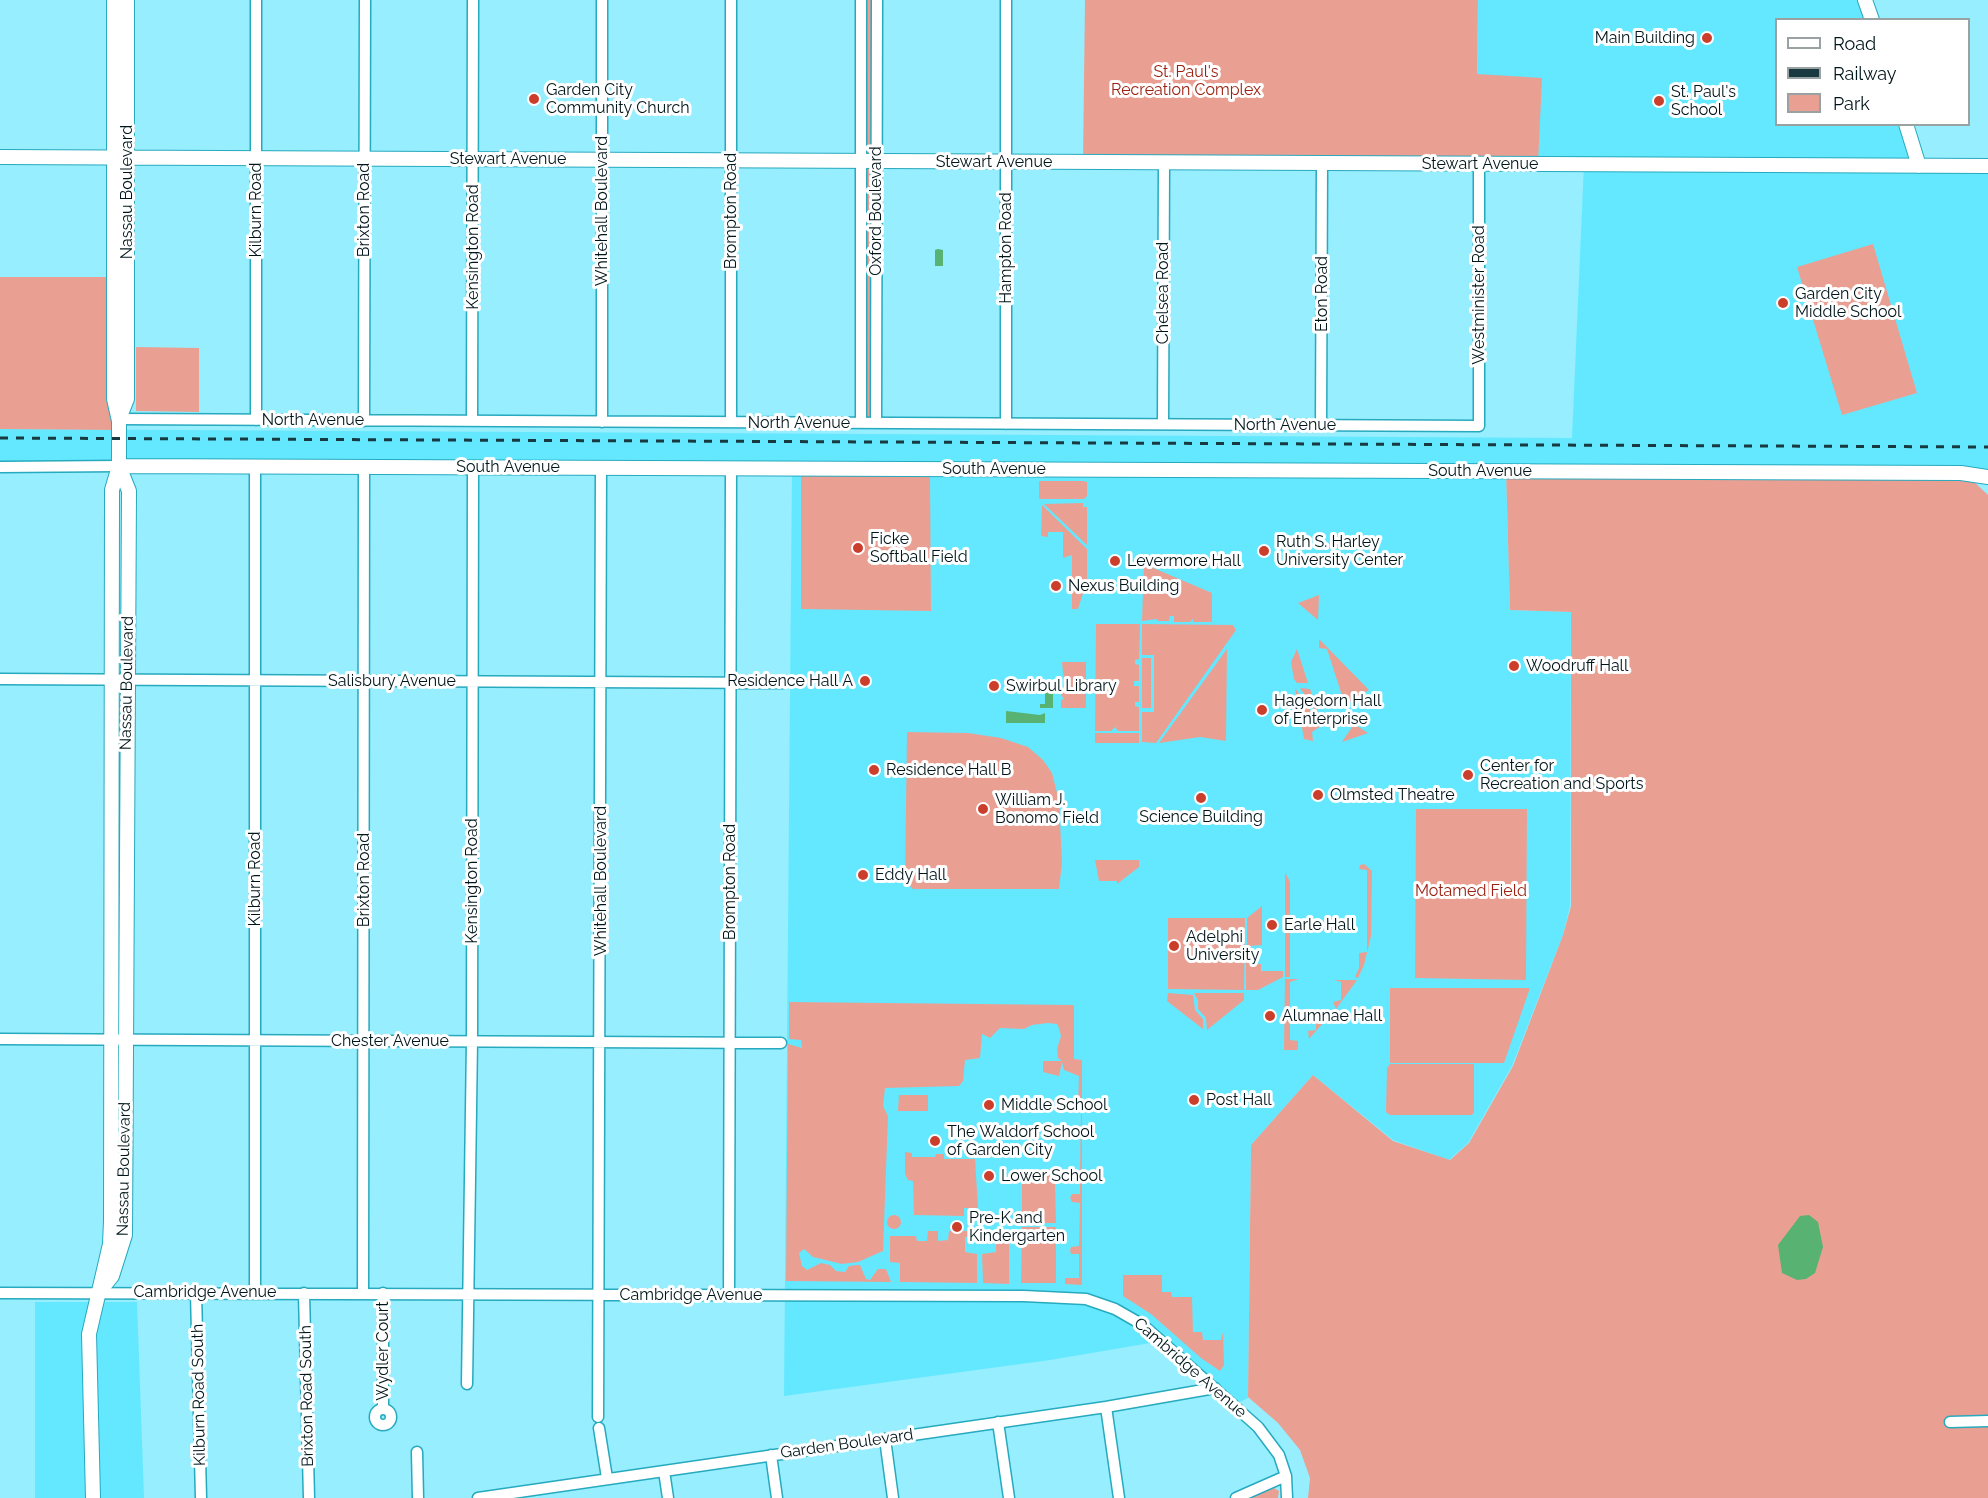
<!DOCTYPE html>
<style>
body{margin:0}
#map{position:relative;width:1988px;height:1498px;overflow:hidden;background:#96eeff;font-family:Raleway,sans-serif}
canvas{display:block}
.legend{position:absolute;left:1775px;top:18px;width:195px;height:108px;box-sizing:border-box;background:#fff;border:2px solid #99a1a3;margin:0;padding:8px 10px;list-style:none;font-size:18px;color:#00151a}
.legend li{display:flex;align-items:center;gap:12px;height:30px}
.legend b{width:30px;border:2px solid #99a1a3}
</style>
<div id="map">
<canvas width="1988" height="1498"></canvas>
<ul class="legend">
<li><b style="height:8px;background:#fff"></b>Road</li>
<li><b style="height:8px;background:#193940"></b>Railway</li>
<li><b style="height:16px;background:#e9a093"></b>Park</li>
</ul>
</div>
<script>
const ctx = document.querySelector('canvas').getContext('2d');
ctx.lineJoin = 'round';
function paint(path, color) { ctx.fillStyle = color; ctx.fill(path, 'evenodd'); }
const toPath = rows => new Path2D(rows.map(r => 'M' + r).join(''));
function trace(path, color, width, dash) { ctx.strokeStyle = color; ctx.lineWidth = width; ctx.lineCap = dash ? 'butt' : 'round'; ctx.setLineDash(dash || []); ctx.stroke(path); }
function drawText(font, color, halo, rows, align = 'center') {
  ctx.font = font + ' Raleway,sans-serif'; ctx.lineWidth = 6; ctx.setLineDash([]); ctx.textBaseline = 'middle'; ctx.strokeStyle = halo; ctx.fillStyle = color; for (const [text, x, y, turn = 0] of rows) {
    ctx.save(); ctx.translate(x, y); ctx.rotate((+turn || 0) * Math.PI / 180); ctx.textAlign = isNaN(turn) ? turn : align; if (halo) ctx.strokeText(text, 0, 0); ctx.fillText(text, 0, 0); ctx.restore();
  }
}
paint(toPath([
 [1478,0,1866,0,1872,19,1776,20,1776,124,1906,125,1919,165,1988,165,1988,470,1506,472,1510,610,1571,612,1570,906,1563,935,1512,1066,1468,1143,1449,1160,1393,1140,1313,1075,1251,1145,1248,1398,1234,1405,1162,1341,1050,1360,784,1396,792,468,0,468,0,429,1572,438,1584,165,1538,164,1477,75],
 [35,1302,137,1302,144,1498,35,1498]
]), '#63e8ff');
paint(toPath([
 [863,0,875,0,875,421,862,421],
 [1085,0,1478,0,1477,74,1542,78,1538,164,1083,162],
 [1873,244,1917,393,1842,415,1797,267],
 [0,277,111,277,119,430,0,429],
 [136,347,199,348,199,412,136,411],
 [1506,471,1970,478,1988,495,1988,1498,1308,1498,1310,1478,1300,1450,1278,1423,1248,1397,1251,1145,1313,1075,1393,1141,1450,1160,1469,1143,1513,1066,1563,935,1571,906,1571,612,1510,610],
 [801,474,930,474,931,611,801,609],
 [1039,481,1083,481,1087,482,1087,496,1084,499,1039,499],
 [1083,503,1083,507,1087,507,1087,545,1044,504],
 [1042,505,1087,549,1087,581,1078,609,1072,609,1072,555,1063,558,1063,532,1048,532,1048,537,1041,536],
 [1144,564,1212,593,1212,622,1193,622,1193,619,1190,622,1174,622,1174,616,1170,616,1169,621,1157,621,1157,619,1142,621],
 [1319,595,1318,620,1298,603],
 [1096,624,1140,624,1139,659,1135,660,1135,664,1139,665,1139,681,1134,681,1134,686,1139,686,1139,702,1135,702,1135,706,1139,707,1139,731,1118,731,1115,727,1111,731,1095,731],
 [1142,624,1233,625,1236,630,1156,743,1142,742,1142,712,1154,712,1154,655,1142,655],
 [1319,639,1369,690,1345,705,1327,649,1319,648],
 [1227,649,1226,741,1200,737,1159,743],
 [1297,649,1308,683,1297,683,1294,679,1291,662],
 [1142,658,1151,658,1151,708,1142,708],
 [1062,662,1086,662,1086,708,1061,708,1061,700,1064,699,1061,695,1064,682],
 [1295,688,1321,726,1312,732,1313,741,1304,739],
 [1300,688,1310,689,1320,717],
 [1354,724,1368,733,1342,742],
 [907,732,968,733,1001,738,1028,747,1043,760,1052,773,1059,801,1062,863,1059,889,913,889,905,881],
 [1095,733,1139,733,1139,743,1095,743],
 [1416,809,1527,809,1526,980,1415,978],
 [1095,860,1139,860,1139,867,1117,884,1117,881,1099,881],
 [1364,864,1372,871,1371,936,1364,965,1358,978,1355,977,1359,968,1359,953,1367,952,1367,870,1359,869,1360,865],
 [1285,872,1290,882,1290,977,1285,977],
 [1262,906,1262,945,1250,946,1250,959,1247,959,1247,918],
 [1168,918,1245,918,1244,990,1168,989],
 [1246,962,1261,964,1261,971,1283,971,1283,977,1258,990,1246,990],
 [1285,979,1299,979,1290,982,1290,1040,1298,1041,1298,1050,1284,1050],
 [1334,980,1357,980,1336,1009,1333,1002,1341,1000,1341,982],
 [1390,988,1530,988,1504,1063,1390,1063],
 [1168,993,1193,995,1195,1010,1203,1019,1203,1029,1167,1001],
 [1194,993,1244,993,1244,1000,1207,1030,1206,1018,1198,1009,1198,1000],
 [789,1002,1074,1005,1074,1059,1082,1060,1082,1110,1078,1105,1079,1076,1064,1070,1062,1062,1059,1076,1043,1072,1043,1061,1062,1061,1058,1058,1057,1049,1061,1036,1059,1028,1057,1024,1048,1023,1032,1025,1024,1029,1000,1028,990,1038,982,1034,980,1058,965,1060,963,1081,959,1086,885,1088,883,1106,888,1116,883,1251,858,1262,842,1264,813,1257,804,1249,799,1253,802,1266,807,1270,821,1263,830,1265,836,1271,845,1272,849,1266,857,1265,860,1265,866,1279,870,1280,878,1269,886,1269,891,1282,786,1281,788,1044,802,1048,801,1040,789,1039],
 [1316,1016,1323,1016,1323,1023,1309,1039,1308,1031,1316,1030],
 [1390,1064,1474,1064,1474,1112,1472,1115,1390,1115,1386,1112,1387,1068],
 [899,1095,928,1095,928,1111,898,1111],
 [1081,1114,1082,1114,1082,1285,1065,1284,1065,1278,1079,1278,1079,1254,1071,1254,1070,1250,1071,1247,1079,1246,1080,1203,1072,1202,1070,1198,1072,1194,1080,1194,1080,1175,1065,1173,1080,1171],
 [905,1152,912,1153,912,1157,935,1157,936,1154,944,1154,944,1159,975,1159,978,1208,964,1208,964,1216,914,1215,913,1181,908,1180,905,1174],
 [1038,1171,1049,1174,1055,1183,1056,1223,1022,1223,1022,1184,1026,1177],
 '887 1222a7 7 0 1 1 14 0a7 7 0 1 1-14 0Z',
 [1022,1227,1056,1227,1056,1283,1021,1283],
 [928,1231,938,1231,938,1241,948,1240,949,1231,969,1231,969,1237,965,1237,965,1252,977,1254,977,1283,900,1282,900,1263,890,1262,890,1236,916,1236,917,1241,927,1241],
 [992,1233,1009,1233,1009,1284,983,1283,982,1254,996,1252,996,1237,992,1236],
 [1162,1275,1162,1292,1171,1292,1172,1297,1192,1297,1193,1332,1202,1332,1203,1340,1221,1340,1223,1332,1224,1365,1220,1371,1201,1358,1151,1314,1123,1296,1123,1275],
 [1274,1488,1279,1491,1278,1498,1250,1498]
]), '#e9a093');
paint(toPath([
 [938,249,943,250,943,266,935,266,935,250],
 [1045,692,1053,692,1053,708,1040,708,1040,704,1045,704],
 [1006,711,1040,715,1045,713,1045,723,1006,723],
 [1809,1215,1818,1222,1823,1247,1815,1273,1806,1279,1797,1280,1782,1273,1778,1245,1800,1216]
]), '#58b372');
const street = toPath([
 [119,419,1479,426,1479,164],
 [256,420,256,0],
 [364,421,365,0],
 [472,421,473,0],
 [602,422,602,0],
 [731,422,731,0],
 [861,423,861,0],
 [876,423,877,0],
 [1006,424,1006,0],
 [1163,424,1164,162],
 [1321,425,1322,163],
 [0,467,119,466],
 [0,679,783,683],
 [0,1039,781,1043],
 [196,1292,201,1498],
 [0,1293,1024,1296,1086,1299,1115,1309,1143,1325,1258,1427,1279,1455,1286,1476,1287,1498],
 [255,1293,255,466],
 [304,1293,309,1498],
 [363,1293,364,466],
 [729,1295,731,468],
 [467,1384,472,1041,473,467],
 [1106,1407,1119,1498],
 [383,1409,383,1293],
 '375 1417a8 8 0 1 1 16 0a8 8 0 1 1-16 0Z',
 [598,1417,601,467],
 [998,1422,1009,1498],
 [1950,1422,1988,1421],
 [599,1428,607,1478],
 [885,1439,893,1498],
 [417,1452,418,1498],
 [771,1455,777,1498],
 [664,1471,668,1498],
 [478,1498,1106,1407,1215,1388],
 [1236,1498,1286,1476]
]);
const secondary = toPath([
 [1865,0,1872,20],
 [1906,124,1919,166],
 [0,157,1988,166],
 [119,419,127,399,127,0],
 [119,466,1961,473,1988,477],
 [99,1292,112,1276,125,1235,129,491,119,466],
 [93,1498,89,1334,110,1244,111,1221,112,490,119,466,119,421,114,399,114,0]
]);
trace(street, '#27a9be', 13);
trace(secondary, '#27a9be', 16);
trace(street, '#fff', 10);
trace(secondary, '#fff', 14);
trace(toPath([
 [0,438,1988,447]
]), '#193940', 3, [8, 8]);
for (const [x, y, r, color] of [
 [1707,38,6,"#cb3e2c"],
 [534,99,6,"#cb3e2c"],
 [1659,101,6,"#cb3e2c"],
 [1783,303,6,"#cb3e2c"],
 [858,548,6,"#cb3e2c"],
 [1264,551,6,"#cb3e2c"],
 [1115,561,6,"#cb3e2c"],
 [1056,586,6,"#cb3e2c"],
 [1514,666,6,"#cb3e2c"],
 [865,681,6,"#cb3e2c"],
 [994,686,6,"#cb3e2c"],
 [1262,710,6,"#cb3e2c"],
 [874,770,6,"#cb3e2c"],
 [1468,775,6,"#cb3e2c"],
 [1318,795,6,"#cb3e2c"],
 [1201,798,6,"#cb3e2c"],
 [983,809,6,"#cb3e2c"],
 [863,875,6,"#cb3e2c"],
 [1272,925,6,"#cb3e2c"],
 [1174,946,6,"#cb3e2c"],
 [1270,1016,6,"#cb3e2c"],
 [1194,1100,6,"#cb3e2c"],
 [989,1105,6,"#cb3e2c"],
 [935,1141,6,"#cb3e2c"],
 [989,1176,6,"#cb3e2c"],
 [957,1227,6,"#cb3e2c"]
]) { const dot = new Path2D(); dot.arc(x, y, r, 0, 2 * Math.PI); ctx.fillStyle = color; ctx.fill(dot); trace(dot, '#fff', 2); }
drawText('16px', '#00151a', '#fff', [
 ["Main Building",1695,38,"right"],
 ["Garden City",546,90],
 ["Community Church",546,108],
 ["St. Paul's",1671,92],
 ["School",1671,110],
 ["Garden City",1795,294],
 ["Middle School",1795,312],
 ["Ficke",870,539],
 ["Softball Field",870,557],
 ["Ruth S. Harley",1276,542],
 ["University Center",1276,560],
 ["Levermore Hall",1127,561],
 ["Nexus Building",1068,586],
 ["Woodruff Hall",1526,666],
 ["Residence Hall A",853,681,"right"],
 ["Swirbul Library",1006,686],
 ["Hagedorn Hall",1274,701],
 ["of Enterprise",1274,719],
 ["Center for",1480,766],
 ["Recreation and Sports",1480,784],
 ["Residence Hall B",886,770],
 ["Olmsted Theatre",1330,795],
 ["William J.",995,800],
 ["Bonomo Field",995,818],
 ["Science Building",1201,817,"center"],
 ["Eddy Hall",875,875],
 ["Earle Hall",1284,925],
 ["Adelphi",1186,937],
 ["University",1186,955],
 ["Alumnae Hall",1282,1016],
 ["Post Hall",1206,1100],
 ["Middle School",1001,1105],
 ["The Waldorf School",947,1132],
 ["of Garden City",947,1150],
 ["Lower School",1001,1176],
 ["Pre-K and",969,1218],
 ["Kindergarten",969,1236]
], 'left');
drawText('16px', '#9c2112', '#fff', [
 ["St. Paul's",1186,72],
 ["Recreation Complex",1186,90],
 ["Motamed Field",1471,891]
]);
drawText('16px', '#00151a', '#fff', [
 ["Stewart Avenue",508,159],
 ["Stewart Avenue",994,162],
 ["Stewart Avenue",1480,164],
 ["Nassau Boulevard",127,192,-90],
 ["Kilburn Road",256,210,-90],
 ["Brixton Road",364,210,-90],
 ["Whitehall Boulevard",602,211,-90],
 ["Brompton Road",731,211,-90],
 ["Oxford Boulevard",876,211,-90],
 ["Kensington Road",473,247,-90],
 ["Hampton Road",1006,248,-90],
 ["Chelsea Road",1163,293,-90],
 ["Eton Road",1322,294,-90],
 ["Westminister Road",1479,295,-90],
 ["North Avenue",313,420],
 ["North Avenue",799,423],
 ["North Avenue",1285,425],
 ["South Avenue",508,467],
 ["South Avenue",994,469],
 ["South Avenue",1480,471],
 ["Salisbury Avenue",392,681],
 ["Nassau Boulevard",127,683,-89],
 ["Kilburn Road",255,879,-90],
 ["Brixton Road",364,880,-90],
 ["Kensington Road",472,881,-90],
 ["Whitehall Boulevard",601,881,-90],
 ["Brompton Road",730,882,-90],
 ["Chester Avenue",390,1041],
 ["Nassau Boulevard",124,1169,-89],
 ["Cambridge Avenue",205,1292],
 ["Cambridge Avenue",691,1295],
 ["Wydler Court",383,1351,-90],
 ["Cambridge Avenue",1190,1368,41],
 ["Kilburn Road South",199,1395,-91],
 ["Brixton Road South",307,1396,-91],
 ["Garden Boulevard",847,1444,-8]
]);
</script>
